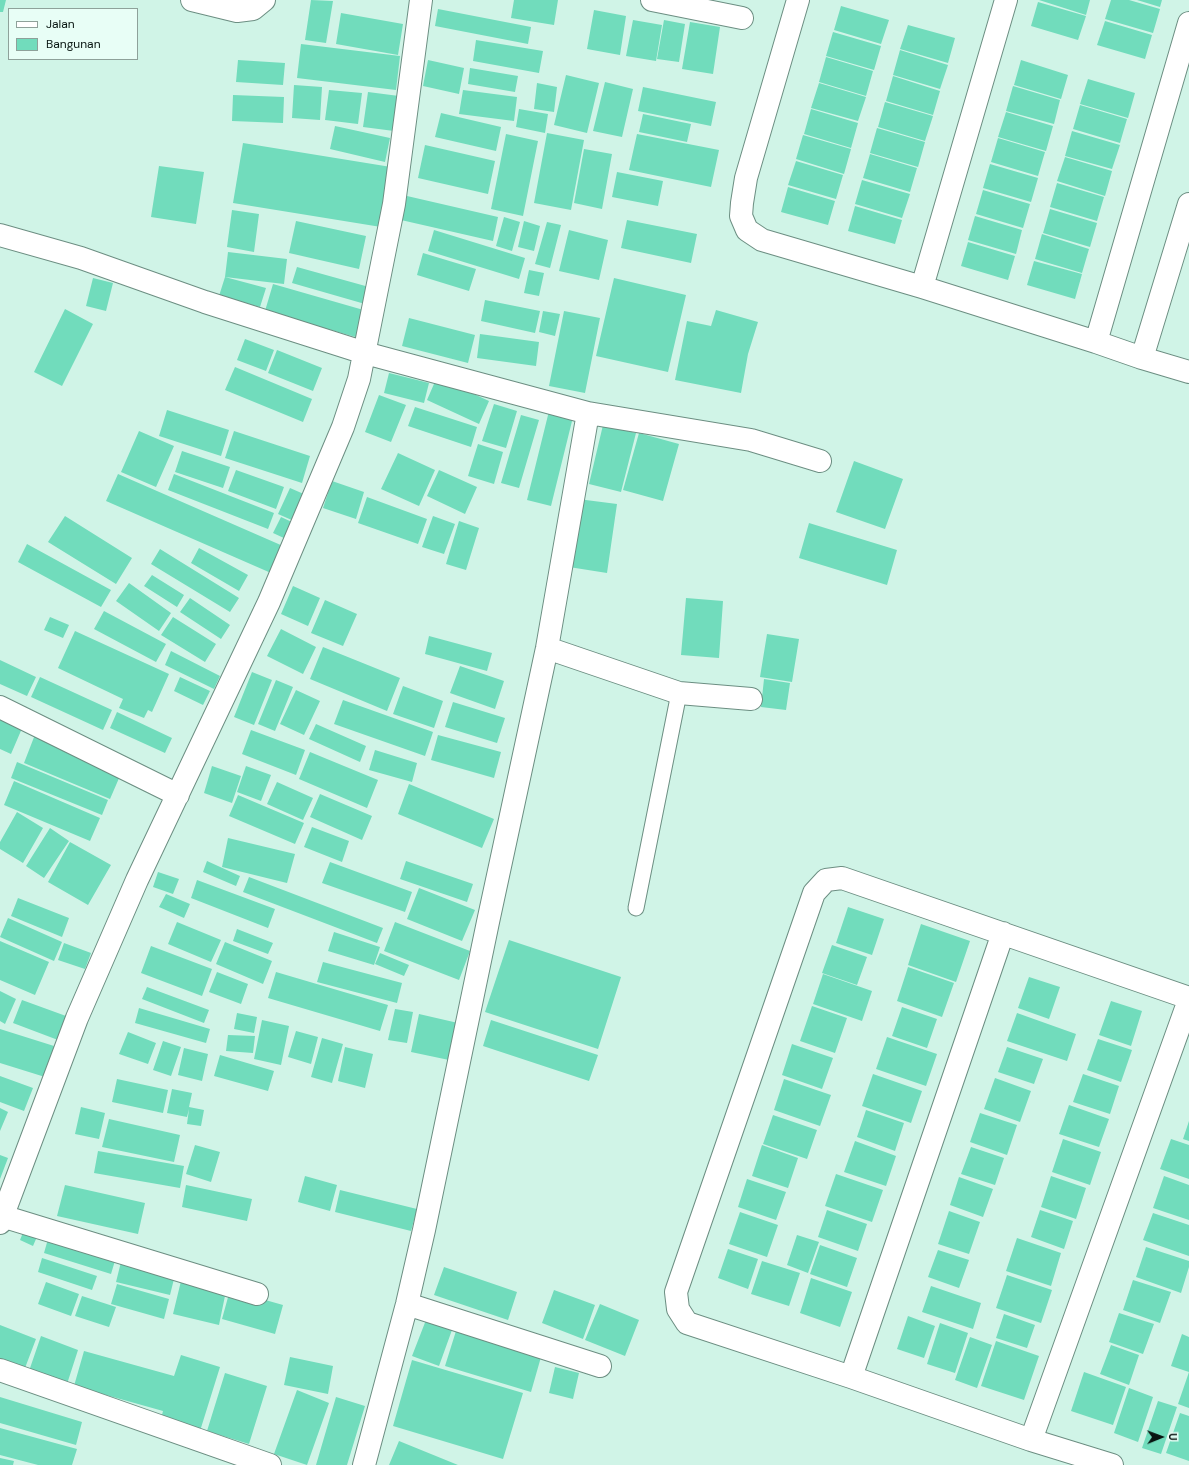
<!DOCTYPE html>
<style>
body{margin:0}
#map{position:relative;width:1189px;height:1465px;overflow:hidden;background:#d0f4e7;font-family:"DM Sans",sans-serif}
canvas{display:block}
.legend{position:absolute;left:8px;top:8px;width:130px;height:52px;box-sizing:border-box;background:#e8fef6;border:1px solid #8ea19a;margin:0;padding:5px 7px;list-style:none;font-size:12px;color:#081511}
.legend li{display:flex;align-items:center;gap:8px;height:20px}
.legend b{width:20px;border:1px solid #8ea19a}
.north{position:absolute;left:1141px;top:1417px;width:40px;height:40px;-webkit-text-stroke:3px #e8fef6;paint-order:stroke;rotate:89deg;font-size:11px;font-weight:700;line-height:16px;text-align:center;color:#081511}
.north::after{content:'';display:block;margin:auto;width:14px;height:18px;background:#081511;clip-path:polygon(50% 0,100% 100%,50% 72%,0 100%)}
</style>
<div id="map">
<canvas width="1189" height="1465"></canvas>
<ul class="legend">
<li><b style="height:5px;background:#fff"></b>Jalan</li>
<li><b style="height:11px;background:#71dcbc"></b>Bangunan</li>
</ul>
<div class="north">U</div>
</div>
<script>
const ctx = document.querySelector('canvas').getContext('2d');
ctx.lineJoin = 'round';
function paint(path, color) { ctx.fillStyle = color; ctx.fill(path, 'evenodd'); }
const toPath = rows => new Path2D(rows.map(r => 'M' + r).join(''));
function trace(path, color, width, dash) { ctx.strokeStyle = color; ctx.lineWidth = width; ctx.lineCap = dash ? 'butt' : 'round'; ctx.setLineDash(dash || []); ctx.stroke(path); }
paint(toPath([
 [0,0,6,0,3,12,0,12],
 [311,0,333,1,326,43,305,40],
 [514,0,558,0,554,25,511,18],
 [1039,0,1090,0,1086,15],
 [1111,0,1129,0,1160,9,1153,33,1105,19],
 [1137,0,1162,0,1160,7],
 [1038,2,1086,16,1078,40,1031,26],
 [841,6,889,20,881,44,834,30],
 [438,9,531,27,528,44,435,26],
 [594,10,626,16,620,55,587,49],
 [341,13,403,24,398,55,336,44],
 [633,20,662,25,656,61,626,56],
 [664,20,685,24,679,62,657,59],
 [1105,21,1152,35,1145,59,1097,45],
 [690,22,720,27,713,74,682,69],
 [908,25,955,38,948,63,900,49],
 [833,32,881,46,874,70,826,56],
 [476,40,543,51,539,73,473,61],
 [301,44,400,56,396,90,297,78],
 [900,50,948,65,940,89,893,75],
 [826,57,873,71,866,96,819,82],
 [238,60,285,63,283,85,236,82],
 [428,60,464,68,459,94,423,86],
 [1021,60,1068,75,1061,99,1014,85],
 [470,68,518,76,515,92,468,84],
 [566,75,599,83,587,133,554,125],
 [893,76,940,91,933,115,886,101],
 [1088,79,1135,93,1128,118,1080,104],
 [605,82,633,89,622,137,593,131],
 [537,83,557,87,554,112,534,109],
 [819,83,866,97,858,121,811,108],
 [294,85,322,87,320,120,292,118],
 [1013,86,1060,100,1054,124,1006,111],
 [643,87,716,102,711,126,638,111],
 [329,90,362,93,358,124,325,120],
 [463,90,517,97,514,121,459,114],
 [368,92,399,96,394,131,363,127],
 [233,95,284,97,283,123,232,121],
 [885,102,933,116,925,141,878,127],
 [1080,105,1127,119,1120,143,1073,129],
 [519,109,548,114,545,133,516,127],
 [811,109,858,123,851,148,804,134],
 [1006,112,1053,126,1046,151,998,137],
 [441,113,501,127,496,151,435,137],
 [643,114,691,124,687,142,639,132],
 [335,126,390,138,385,162,330,149],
 [877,128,925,142,918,167,870,153],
 [1072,131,1120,145,1112,169,1065,156],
 [547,133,584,140,571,210,534,203],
 [506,134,538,141,523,216,491,209],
 [637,134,719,150,711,187,629,170],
 [803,135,851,149,844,174,796,159],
 [998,138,1045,152,1038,176,991,162],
 [243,143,391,167,381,227,233,203],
 [425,145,495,161,488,194,418,178],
 [584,149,612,154,602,209,574,203],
 [870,154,917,168,910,192,863,178],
 [1065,157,1112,171,1105,196,1057,181],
 [796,161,843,175,836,199,788,185],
 [990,164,1038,178,1031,202,983,188],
 [159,166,204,172,196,224,151,217],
 [617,172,663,181,658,206,612,197],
 [862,180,910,194,902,218,855,204],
 [1057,183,1104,197,1097,221,1050,207],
 [788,187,835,201,828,225,781,212],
 [983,190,1030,204,1023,228,976,214],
 [407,196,498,217,493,241,401,220],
 [855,206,902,220,895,244,848,231],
 [1050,209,1097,223,1090,247,1043,233],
 [232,210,259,214,254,252,227,247],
 [975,216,1022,230,1016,254,968,240],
 [504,217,520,222,512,251,496,246],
 [627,220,697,234,691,263,621,248],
 [296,221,366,236,359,269,289,253],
 [524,221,540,226,534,251,518,247],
 [547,222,561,225,550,268,535,264],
 [434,230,525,258,519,279,428,251],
 [569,230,608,240,599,280,559,271],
 [1042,234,1089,249,1082,273,1035,259],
 [968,242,1015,256,1008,280,961,266],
 [228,252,287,259,284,284,225,277],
 [423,253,476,269,469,291,417,275],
 [1034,261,1082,274,1075,299,1027,285],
 [297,267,369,287,365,304,292,283],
 [529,270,544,273,539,296,524,293],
 [225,277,266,288,260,307,219,296],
 [93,278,113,283,106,311,86,306],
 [614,278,686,295,668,372,596,356],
 [273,284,367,311,359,338,265,311],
 [485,300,540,311,535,333,481,321],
 [65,309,93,324,62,386,34,372],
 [716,310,758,322,748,354,741,393,675,380,687,321,711,326],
 [543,311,560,314,555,336,539,332],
 [564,311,600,318,585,393,549,386],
 [409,318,475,335,468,363,402,346],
 [480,334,539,342,536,366,477,358],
 [245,339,274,350,266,371,237,360],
 [277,350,322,368,313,391,268,373],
 [235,367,312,399,303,422,225,390],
 [389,373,429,383,424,403,384,393],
 [437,377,489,401,479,424,427,400],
 [379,395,406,405,391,442,365,432],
 [494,404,517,411,506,448,482,441],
 [415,407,477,427,471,447,408,426],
 [550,407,574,413,551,506,527,500],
 [167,410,229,430,221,456,159,436],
 [521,415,539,420,519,488,501,483],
 [603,425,636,433,621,492,589,484],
 [139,431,174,446,156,487,121,472],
 [234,431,310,456,302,483,225,458],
 [639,433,679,444,663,501,623,490],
 [478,444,503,452,494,484,468,476],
 [182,451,230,467,223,488,175,472],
 [398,453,435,470,419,506,381,489],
 [854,461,903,479,885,529,836,512],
 [236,470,284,487,276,509,228,491],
 [439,470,477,487,465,514,427,496],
 [118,474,283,546,271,573,106,501],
 [174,474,274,513,268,529,168,490],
 [332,481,364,492,356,519,323,508],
 [290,488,306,495,294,521,278,514],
 [367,497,427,519,418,544,358,523],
 [578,499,617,504,607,573,569,567],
 [65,516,132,558,116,584,48,542],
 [433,516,455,524,444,554,422,547],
 [281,517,294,523,286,539,273,533],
 [459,521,479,528,466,570,446,564],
 [809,523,897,550,887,585,799,558],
 [27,544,111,590,101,607,18,562],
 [199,548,248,575,239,591,191,563],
 [160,549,239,598,230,612,151,564],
 [152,575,184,595,177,607,144,586],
 [129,583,171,613,159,631,116,601],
 [293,586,320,598,308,626,281,614],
 [190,598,230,625,221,639,180,612],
 [686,598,723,601,719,658,681,655],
 [325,600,357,614,343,646,311,633],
 [104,611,166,644,156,662,94,629],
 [50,617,69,625,63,638,44,630],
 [173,617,216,644,205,662,161,635],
 [281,629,316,647,303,674,267,656],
 [75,631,169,674,152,712,148,710,144,718,119,708,123,699,58,668],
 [767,634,799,639,792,682,760,677],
 [429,636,492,653,487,671,425,654],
 [323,647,400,678,387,711,310,679],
 [171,651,220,676,214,689,165,665],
 [0,660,36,677,27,696,0,684],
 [460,666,504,681,495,709,450,693],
 [252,672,272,680,254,725,234,717],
 [40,677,112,710,103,730,31,697],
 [180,677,210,691,203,705,174,691],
 [764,679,790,683,786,710,761,707],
 [276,680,293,687,275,731,258,724],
 [403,686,443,701,434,728,393,714],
 [296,690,320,701,304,735,280,724],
 [343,700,433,732,425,756,334,724],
 [453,702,505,718,497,743,445,727],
 [117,712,172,738,165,753,110,728],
 [0,716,23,726,11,754,0,749],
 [316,724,366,746,360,762,309,739],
 [251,730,305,750,296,775,242,754],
 [36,732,123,769,110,799,24,763],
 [438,735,501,752,494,778,431,760],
 [375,750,417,763,412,782,369,770],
 [310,752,378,780,367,808,299,779],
 [17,762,108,800,102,815,11,778],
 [212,766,241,776,232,803,204,793],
 [246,766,271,775,261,801,237,792],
 [14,781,100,818,90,841,4,805],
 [277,782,313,798,303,820,267,804],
 [409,784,494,819,482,848,398,814],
 [320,794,372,816,362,840,310,817],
 [238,795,304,823,295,844,229,816],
 [17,812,43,828,23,863,0,849,0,842],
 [312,827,349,841,342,862,304,847],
 [50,828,69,841,44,878,26,866],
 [228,838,295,854,287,883,222,867],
 [70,842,111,865,88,905,48,882],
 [207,861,240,876,236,886,203,872],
 [406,861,473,884,467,902,400,879],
 [330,862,412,892,405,912,322,883],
 [158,872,179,879,173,894,153,887],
 [249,877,383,928,377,943,243,892],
 [197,880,275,909,268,928,191,898],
 [419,888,475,910,462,941,407,919],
 [166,894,190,904,184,918,159,907],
 [18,898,69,918,62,937,11,916],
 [848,907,884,919,872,955,836,943],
 [8,918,62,942,54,961,0,937],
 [177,922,221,940,211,962,168,944],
 [395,922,470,951,459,980,384,951],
 [921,924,970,941,956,982,908,965],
 [237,929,273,943,268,954,233,941],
 [334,932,380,947,374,965,328,951],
 [509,940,621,977,598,1049,485,1012],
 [0,941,49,962,35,995,0,980],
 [225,942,272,961,263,984,216,964],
 [64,943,91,953,85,969,58,960],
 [832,945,867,957,857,985,822,973],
 [151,946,212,969,202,996,141,973],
 [380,953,409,965,404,976,375,964],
 [323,962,402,983,397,1003,317,982],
 [908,967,954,983,942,1017,897,1001],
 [217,972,248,984,241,1004,209,992],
 [276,972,388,1005,380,1031,268,998],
 [823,974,872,991,862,1021,813,1004],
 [1029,977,1060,987,1049,1019,1018,1008],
 [147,987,209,1010,204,1023,142,999],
 [0,991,16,999,5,1024,0,1021],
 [22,1000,66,1016,58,1040,13,1023],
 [1111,1001,1142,1011,1131,1046,1099,1035],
 [812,1006,847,1018,835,1053,800,1041],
 [902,1007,937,1019,927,1048,892,1036],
 [139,1008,210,1029,206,1043,135,1023],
 [395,1009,413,1012,407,1043,388,1040],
 [237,1013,257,1017,254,1033,234,1029],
 [1017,1013,1076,1034,1067,1061,1007,1041],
 [419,1014,458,1023,449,1060,411,1052],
 [262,1020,289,1026,281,1065,254,1059],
 [491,1020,598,1055,589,1081,483,1046],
 [0,1029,54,1046,45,1077,0,1063],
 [296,1031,318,1037,311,1064,288,1057],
 [128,1032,156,1043,148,1064,119,1054],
 [228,1035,255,1036,253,1053,226,1051],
 [887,1037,937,1054,926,1086,876,1069],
 [322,1038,343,1044,332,1083,311,1077],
 [1098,1039,1132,1050,1121,1082,1087,1070],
 [163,1041,181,1047,171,1076,153,1070],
 [792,1044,833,1058,822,1089,782,1075],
 [345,1047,373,1054,365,1088,338,1081],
 [1007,1047,1043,1059,1034,1084,998,1072],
 [184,1048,208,1054,202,1081,178,1075],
 [220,1055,274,1071,268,1091,214,1076],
 [873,1074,922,1091,911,1123,862,1106],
 [1083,1074,1119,1086,1110,1114,1073,1102],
 [0,1076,33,1088,24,1111,0,1102],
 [995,1078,1031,1091,1020,1122,984,1109],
 [117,1079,168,1090,163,1113,112,1102],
 [784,1079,831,1095,820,1126,774,1110],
 [172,1089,192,1093,189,1107,204,1110,201,1126,187,1124,189,1109,187,1117,167,1113],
 [1069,1105,1109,1119,1099,1147,1059,1134],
 [81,1107,105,1113,99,1139,75,1134],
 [0,1108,8,1112,0,1131],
 [866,1110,904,1123,895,1151,857,1137],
 [980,1113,1017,1125,1007,1155,970,1142],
 [773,1115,817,1130,807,1159,763,1144],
 [109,1119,180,1135,174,1162,102,1147],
 [1189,1121,1189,1141,1183,1139],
 [1063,1139,1101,1152,1090,1185,1052,1172],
 [1171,1139,1189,1145,1189,1179,1160,1169],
 [855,1141,896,1156,886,1186,844,1172],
 [195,1145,220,1152,211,1182,186,1174],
 [762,1145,798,1158,788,1188,752,1176],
 [971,1147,1004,1158,995,1185,961,1174],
 [98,1151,184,1166,180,1188,94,1173],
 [0,1155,8,1158,0,1179],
 [836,1174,883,1190,872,1222,825,1206],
 [305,1176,337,1185,330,1211,298,1202],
 [1051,1176,1086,1188,1076,1219,1041,1207],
 [1164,1176,1189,1185,1189,1220,1153,1208],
 [959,1177,993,1189,983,1217,950,1205],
 [747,1179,786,1192,776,1220,738,1207],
 [65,1185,145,1203,138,1234,57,1216],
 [186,1185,252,1199,247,1221,182,1207],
 [340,1190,417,1209,411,1231,335,1212],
 [827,1210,867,1224,858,1251,818,1237],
 [1040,1210,1073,1221,1064,1249,1031,1237],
 [949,1211,980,1222,969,1254,938,1244],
 [740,1212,778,1225,767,1257,729,1244],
 [1153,1213,1189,1225,1189,1256,1143,1240],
 [26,1225,39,1232,33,1246,20,1240],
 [50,1232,117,1254,111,1274,44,1253],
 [797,1235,819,1242,808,1273,787,1265],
 [1017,1238,1061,1253,1051,1286,1006,1271],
 [820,1245,857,1258,847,1287,810,1274],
 [1146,1247,1189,1261,1189,1267,1181,1293,1136,1277],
 [728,1249,758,1259,748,1289,718,1278],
 [938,1250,969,1260,959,1288,928,1277],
 [42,1258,97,1276,92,1290,38,1272],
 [122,1258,176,1271,170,1295,116,1282],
 [762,1261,800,1273,789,1306,751,1294],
 [444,1267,517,1292,508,1320,434,1295],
 [1007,1275,1052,1290,1041,1323,996,1308],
 [811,1278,852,1292,840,1327,800,1313],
 [1133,1280,1171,1292,1160,1323,1123,1310],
 [181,1281,226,1291,219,1325,173,1314],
 [46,1282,79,1294,71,1316,38,1304],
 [117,1284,169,1299,164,1319,111,1304],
 [931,1286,981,1303,973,1329,922,1312],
 [230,1290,283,1305,275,1334,222,1319],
 [554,1290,595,1305,583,1339,542,1323],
 [82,1296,116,1307,109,1327,75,1316],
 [600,1304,639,1320,625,1356,585,1340],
 [1119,1313,1154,1324,1143,1354,1109,1342],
 [1004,1314,1035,1325,1027,1348,996,1338],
 [908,1316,935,1326,924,1358,897,1349],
 [426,1320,452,1330,439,1366,412,1356],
 [940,1323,968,1333,955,1373,927,1364],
 [0,1325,36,1339,25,1368,0,1359],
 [456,1331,541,1357,531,1392,445,1366],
 [1182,1334,1189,1337,1189,1372,1171,1366],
 [41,1336,78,1350,67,1384,29,1371],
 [970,1337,992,1345,977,1388,955,1380],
 [996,1341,1039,1356,1024,1400,981,1386],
 [1111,1345,1139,1355,1129,1385,1100,1374],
 [84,1351,174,1376,181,1355,220,1367,200,1431,161,1419,163,1411,74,1386],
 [290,1357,333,1366,328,1394,284,1385],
 [412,1360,523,1393,503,1459,393,1426],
 [555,1367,579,1373,573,1399,549,1393],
 [1084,1372,1126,1387,1113,1425,1071,1411],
 [1189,1372,1189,1408,1178,1404],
 [225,1373,267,1386,249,1444,207,1431],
 [1129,1388,1153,1397,1138,1442,1114,1433],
 [297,1390,329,1403,307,1465,274,1454],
 [0,1397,82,1422,76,1445,0,1423],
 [336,1397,365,1406,347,1465,316,1465],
 [1158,1401,1177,1407,1161,1454,1142,1448],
 [1180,1413,1189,1416,1189,1461,1166,1453],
 [0,1428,77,1449,72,1465,38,1465,0,1455],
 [399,1441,458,1465,389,1465],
 [0,1458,14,1461,13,1465,0,1465]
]), '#71dcbc');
const lane = toPath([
 [636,908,679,693]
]);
const street = toPath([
 [192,0,237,11,253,9,264,0],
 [652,0,742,18],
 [798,0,746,178,742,203,741,216,747,230,762,240,922,287,1096,342,1142,358,1189,372],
 [0,235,81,258,205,302,365,353,588,413],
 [922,287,1006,0],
 [1096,342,1189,23],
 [1142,358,1189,204],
 [547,648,679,693,751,699],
 [0,707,178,795],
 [2,1216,257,1294],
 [0,1223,77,1018,137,880,269,602,343,427,359,379,394,204,421,0],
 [407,1304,600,1366],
 [0,1370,270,1465],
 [851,1377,1003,933],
 [1031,1440,1189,1000],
 [364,1465,407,1304,424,1230,488,922,547,648,588,413,751,440,820,461],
 [1112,1465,1031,1440,851,1377,687,1323,678,1309,676,1292,814,893,826,880,842,878,1189,998]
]);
trace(lane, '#6c8e82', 17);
trace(street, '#6c8e82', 24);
trace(lane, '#fff', 15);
trace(street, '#fff', 22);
</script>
